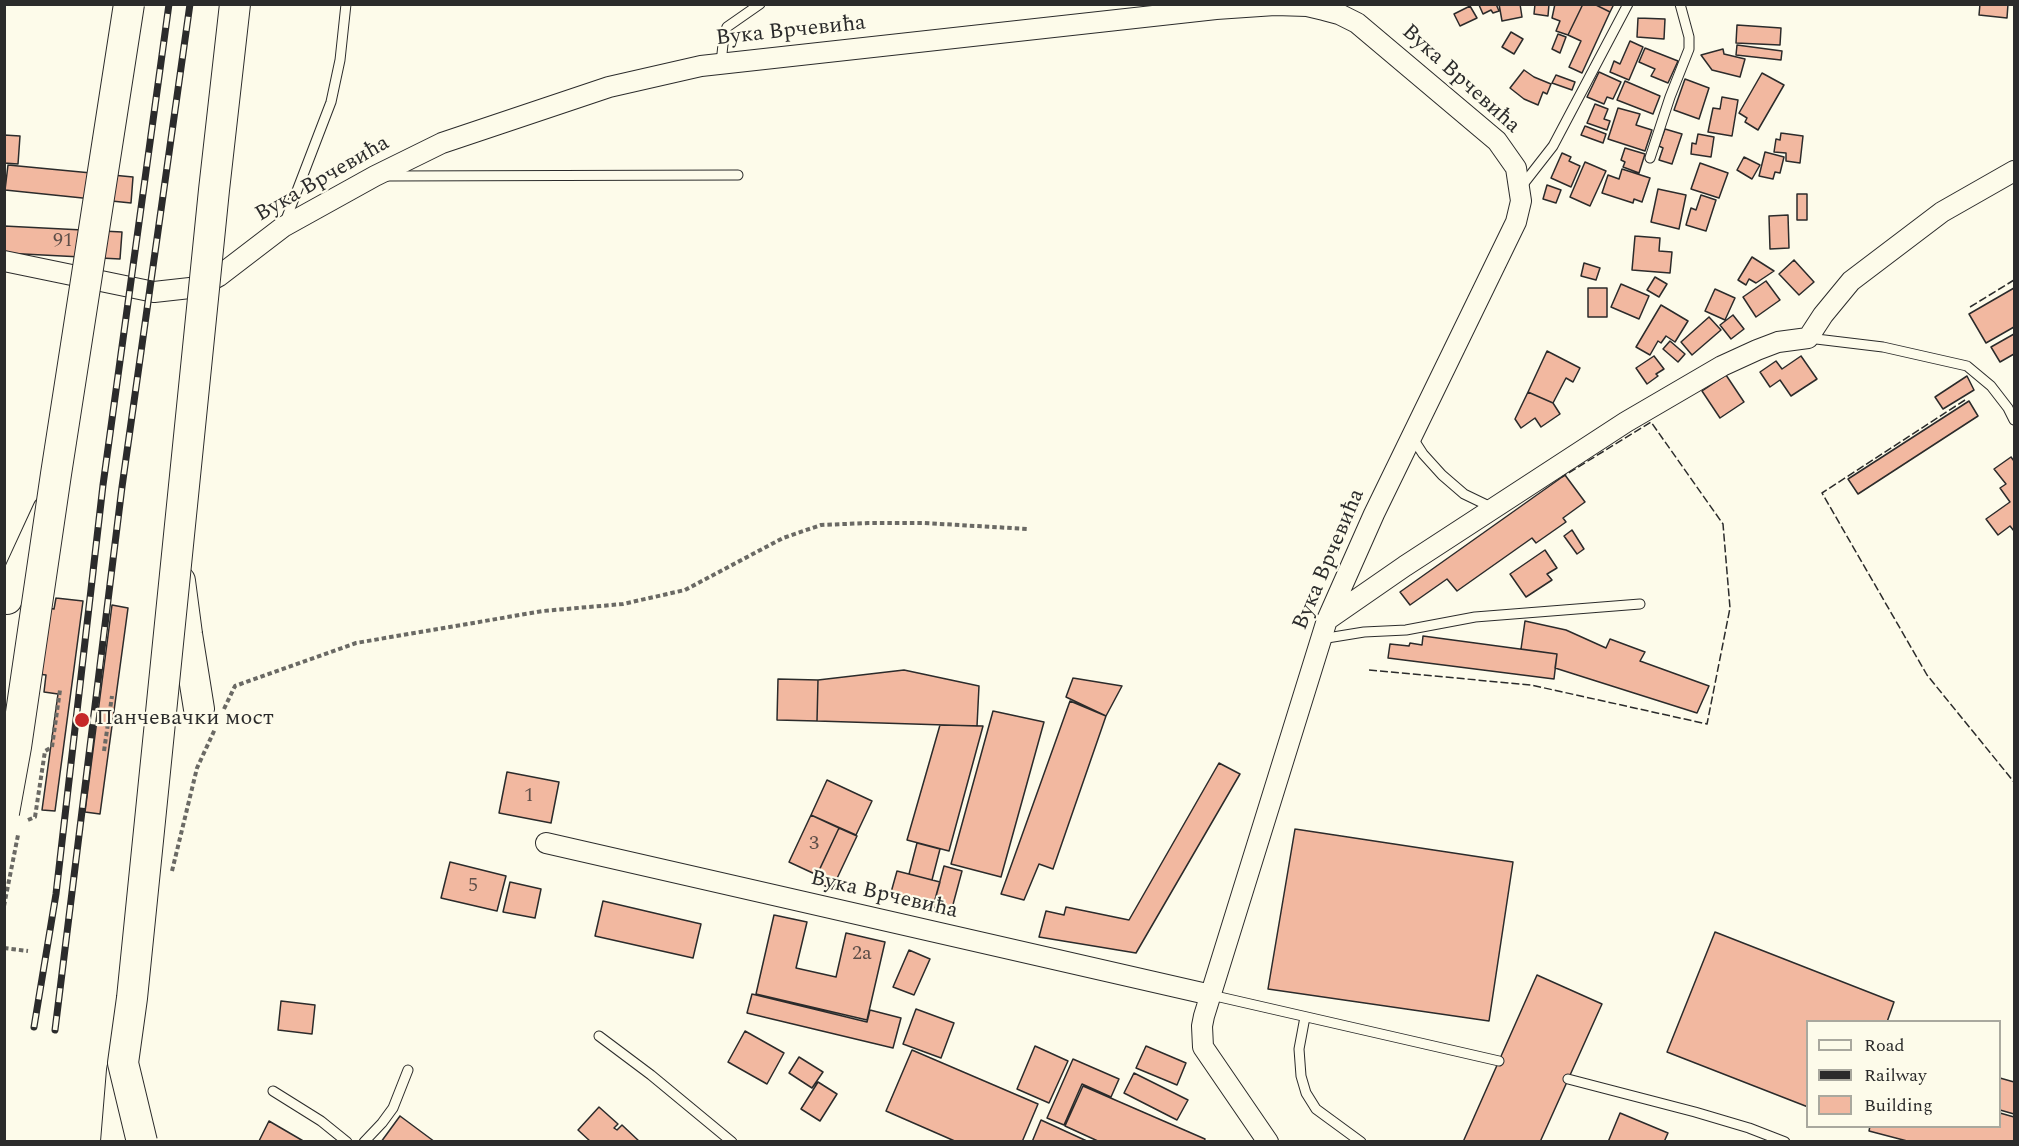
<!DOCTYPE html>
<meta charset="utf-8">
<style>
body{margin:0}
#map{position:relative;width:2019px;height:1146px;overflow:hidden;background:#fdfbea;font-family:Spectral,serif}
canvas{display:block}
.frame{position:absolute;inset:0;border:6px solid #2b2b2b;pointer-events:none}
.legend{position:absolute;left:1806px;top:1020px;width:195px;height:108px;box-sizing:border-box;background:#fdfbea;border:2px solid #a9a89e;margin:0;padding:8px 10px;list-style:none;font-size:18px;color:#2b2b2b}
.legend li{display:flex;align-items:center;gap:12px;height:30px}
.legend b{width:30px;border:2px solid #a9a89e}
</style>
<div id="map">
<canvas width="2019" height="1146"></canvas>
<div class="frame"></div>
<ul class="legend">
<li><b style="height:8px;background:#fdfbea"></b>Road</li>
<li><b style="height:8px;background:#2b2b2b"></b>Railway</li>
<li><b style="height:16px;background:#f2b8a0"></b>Building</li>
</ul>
</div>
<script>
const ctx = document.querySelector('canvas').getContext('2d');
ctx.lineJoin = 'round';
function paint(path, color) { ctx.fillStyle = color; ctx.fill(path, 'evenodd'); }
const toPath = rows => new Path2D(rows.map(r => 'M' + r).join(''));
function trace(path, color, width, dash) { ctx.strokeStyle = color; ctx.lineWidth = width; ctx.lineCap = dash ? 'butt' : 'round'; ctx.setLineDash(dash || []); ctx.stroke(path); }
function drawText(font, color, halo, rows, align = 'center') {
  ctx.font = font + ' Spectral,serif'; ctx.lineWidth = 4.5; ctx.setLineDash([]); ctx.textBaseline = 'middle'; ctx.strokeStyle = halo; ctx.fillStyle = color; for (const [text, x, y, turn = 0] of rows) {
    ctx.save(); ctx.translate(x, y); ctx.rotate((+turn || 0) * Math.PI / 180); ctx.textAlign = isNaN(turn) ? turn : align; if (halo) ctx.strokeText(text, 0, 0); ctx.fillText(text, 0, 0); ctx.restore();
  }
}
const building = toPath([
 [1496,4,1499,11,1493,13,1491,10,1483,14,1479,5,1496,4],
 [1499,4,1520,4,1522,17,1502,21,1499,4],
 [1535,4,1549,4,1548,16,1534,14,1535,4],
 [1555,4,1583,4,1568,35,1556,31,1560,21,1552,18,1555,4],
 [1583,4,1594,4,1610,12,1582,73,1569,67,1581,41,1568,35,1583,4],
 [1594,4,1614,4,1610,12,1594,4],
 [1980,4,2008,4,2007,18,1979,15,1980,4],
 [1470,6,1477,18,1460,26,1454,14,1470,6],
 [1638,18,1665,19,1664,39,1637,37,1638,18],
 [1737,25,1781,28,1780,45,1736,43,1737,25],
 [1511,32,1523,39,1514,54,1502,47,1511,32],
 [1558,34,1566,37,1560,53,1552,49,1558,34],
 [1630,41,1643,47,1629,80,1610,72,1614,61,1620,64,1630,41],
 [1737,45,1782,51,1781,60,1736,55,1737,45],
 [1645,48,1678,61,1668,83,1651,76,1655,69,1639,62,1645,48],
 [1723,49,1724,54,1745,59,1740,77,1712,70,1701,55,1723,49],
 [1524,70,1534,77,1551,84,1547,94,1543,92,1538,105,1524,99,1510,88,1524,70],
 [1599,72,1621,82,1613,99,1607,97,1604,104,1587,97,1599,72],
 [1762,73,1784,85,1758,130,1745,122,1747,118,1739,113,1762,73],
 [1556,75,1575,82,1572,90,1552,83,1556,75],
 [1685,79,1709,88,1699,119,1674,110,1685,79],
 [1625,81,1660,96,1653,114,1617,100,1625,81],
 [1722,97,1738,100,1732,136,1708,132,1713,108,1720,109,1722,97],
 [1595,104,1608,109,1604,119,1610,121,1607,130,1587,123,1595,104],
 [1618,108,1640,114,1636,125,1652,130,1645,151,1608,139,1618,108],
 [1585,126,1606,134,1603,143,1581,135,1585,126],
 [1665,129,1682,134,1672,164,1659,160,1663,148,1659,146,1665,129],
 [1781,133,1803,136,1800,163,1786,161,1786,153,1774,152,1776,139,1780,140,1781,133],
 [1698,134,1714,137,1711,157,1691,154,1692,143,1696,144,1698,134],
 [4,135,20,136,18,164,4,163,4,135],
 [1625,148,1645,154,1639,173,1623,167,1625,162,1621,160,1625,148],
 [1765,152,1784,157,1780,173,1775,172,1773,179,1759,176,1765,152],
 [1562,153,1571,157,1569,161,1580,166,1571,187,1551,178,1562,153],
 [1744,157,1760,165,1752,179,1737,170,1744,157],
 [1585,162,1606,171,1590,206,1570,197,1585,162],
 [1700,163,1728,173,1719,198,1691,189,1700,163],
 [8,165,133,177,131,203,5,190,8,165],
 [1622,169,1650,178,1642,202,1634,199,1633,203,1602,193,1608,175,1619,179,1622,169],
 [1547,185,1561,190,1556,203,1543,199,1547,185],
 [1658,189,1686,195,1679,229,1651,222,1658,189],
 [1797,194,1807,194,1807,220,1797,220,1797,194],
 [1701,195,1716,200,1706,231,1686,225,1691,208,1696,210,1701,195],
 [1788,215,1789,248,1770,249,1769,216,1788,215],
 [4,226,122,232,120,259,4,253,4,226],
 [1635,236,1660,238,1659,251,1672,252,1670,273,1632,270,1635,236],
 [1752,257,1774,271,1756,283,1749,279,1746,285,1738,280,1752,257],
 [1794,260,1814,282,1799,295,1779,274,1794,260],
 [1584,263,1600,268,1596,280,1581,276,1584,263],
 [1655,277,1667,284,1659,297,1647,290,1655,277],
 [1766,281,1780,300,1756,317,1743,297,1766,281],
 [1621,284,1649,296,1639,319,1611,307,1621,284],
 [1588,288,1607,288,1607,317,1588,317,1588,288],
 [2014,288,2014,327,1986,343,1969,314,2014,288],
 [1715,289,1735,298,1725,320,1705,311,1715,289],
 [1661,305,1688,321,1675,342,1666,336,1661,343,1658,341,1650,355,1636,347,1661,305],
 [1733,315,1744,329,1731,339,1720,325,1733,315],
 [1709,317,1721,330,1692,355,1681,342,1709,317],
 [2014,334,2014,354,2000,362,1991,347,2014,334],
 [1670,341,1685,354,1678,362,1663,349,1670,341],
 [1547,351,1580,368,1573,382,1566,378,1553,403,1528,392,1547,351],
 [1654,356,1664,369,1656,374,1658,376,1647,384,1636,368,1654,356],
 [1801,356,1817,379,1791,396,1780,380,1770,387,1760,372,1776,361,1782,369,1801,356],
 [1726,375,1744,402,1720,418,1702,391,1726,375],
 [1967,376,1974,390,1943,409,1935,397,1967,376],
 [1528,392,1553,403,1560,414,1541,427,1535,418,1521,428,1515,419,1528,392],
 [1969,401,1978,416,1858,494,1848,479,1969,401],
 [2011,457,2014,461,2014,531,2010,526,1998,535,1986,519,2010,502,2000,488,2006,484,1994,469,2011,457],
 [1565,475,1585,502,1563,518,1566,522,1536,543,1532,538,1457,591,1447,579,1410,605,1400,592,1565,475],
 [1572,530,1584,549,1577,554,1564,536,1572,530],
 [1545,550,1557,568,1547,574,1552,580,1526,597,1510,574,1545,550],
 [56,598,83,601,55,811,42,810,58,694,44,692,46,675,38,674,47,608,54,609,56,598],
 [112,605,128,608,100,814,85,812,112,605],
 [1525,621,1566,630,1606,648,1610,639,1645,652,1640,661,1709,686,1697,713,1555,668,1557,654,1521,649,1525,621],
 [1423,636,1557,654,1554,679,1388,658,1390,644,1409,646,1410,643,1422,645,1423,636],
 [904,670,979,686,977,726,817,721,818,680,904,670],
 [1073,678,1122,686,1106,716,1066,697,1073,678],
 [778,679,818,680,817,721,777,720,778,679],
 [1070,701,1106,716,1053,869,1039,864,1024,900,1001,894,1070,701],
 [993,711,1044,722,1001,877,951,864,993,711],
 [940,725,983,726,949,851,907,840,940,725],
 [1219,763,1240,774,1136,953,1039,937,1046,911,1064,915,1066,907,1129,920,1219,763],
 [507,772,559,782,551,823,499,813,507,772],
 [827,780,872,801,856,835,811,815,827,780],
 [811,815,839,828,817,875,789,862,811,815],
 [839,828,857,836,832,889,814,881,839,828],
 [1295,829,1513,862,1489,1021,1268,989,1295,829],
 [917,843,940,849,932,880,909,874,917,843],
 [450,862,506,876,497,911,441,898,450,862],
 [944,866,962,871,951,912,933,907,944,866],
 [897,871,940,882,933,907,890,896,897,871],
 [510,882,541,889,535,918,503,912,510,882],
 [603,901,701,924,693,958,595,936,603,901],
 [774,915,807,922,796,968,836,977,846,933,885,942,867,1020,756,994,774,915],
 [1715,932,1894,1002,1887,1022,1808,1022,1808,1107,1667,1052,1715,932],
 [909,950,930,959,914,995,893,987,909,950],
 [1537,975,1602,1004,1540,1142,1463,1142,1537,975],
 [752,994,867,1022,870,1010,901,1018,893,1048,747,1013,752,994],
 [281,1001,315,1005,312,1034,278,1030,281,1001],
 [916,1009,954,1023,941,1058,903,1044,916,1009],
 [745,1031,784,1053,767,1084,728,1062,745,1031],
 [1035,1046,1068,1061,1049,1103,1017,1089,1035,1046],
 [1146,1046,1186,1063,1177,1085,1136,1068,1146,1046],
 [912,1050,1038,1104,1022,1142,957,1142,886,1111,912,1050],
 [799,1057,823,1072,812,1088,789,1073,799,1057],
 [1073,1059,1119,1079,1111,1097,1082,1084,1064,1125,1047,1118,1073,1059],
 [1134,1073,1188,1100,1177,1120,1124,1093,1134,1073],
 [2000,1078,2014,1082,2014,1114,2000,1110,2000,1078],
 [818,1082,837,1094,820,1121,801,1109,818,1082],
 [1083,1086,1205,1139,1204,1142,1100,1142,1065,1126,1083,1086],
 [599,1107,618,1124,614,1128,617,1130,622,1125,640,1142,591,1142,578,1130,599,1107],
 [1620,1113,1668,1133,1664,1142,1608,1142,1620,1113],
 [2000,1113,2014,1117,2014,1142,1911,1142,1869,1131,1870,1126,2000,1126,2000,1113],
 [400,1116,435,1142,381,1142,400,1116],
 [1041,1120,1089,1142,1032,1142,1041,1120],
 [269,1121,305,1142,259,1141,269,1121]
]);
paint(building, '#f2b8a0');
trace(building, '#2b2b2b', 1.5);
const lane = toPath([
 [721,63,724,35,727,27,760,4],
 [1650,158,1670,97,1689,49,1689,37,1680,4],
 [386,176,738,175],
 [1521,187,1553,146,1628,4],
 [285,222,331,102,340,60,346,4],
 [1808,338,1883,347,1967,366,1991,386,2008,408,2014,420],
 [1412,437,1423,454,1442,475,1464,494,1493,508],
 [1321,639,1364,632,1406,630,1475,617,1640,604],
 [1211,995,1499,1061],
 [1305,1017,1299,1049,1301,1076,1306,1093,1316,1109,1361,1142],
 [599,1036,651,1075,732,1142],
 [1568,1079,1695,1112,1749,1128,1785,1142],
 [273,1091,321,1121,347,1142],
 [364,1142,382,1123,393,1108,408,1070]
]);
const street = toPath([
 [4,261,154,292,199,287,219,276,283,227,375,176,442,143,609,87,701,66,1216,9,1275,5,1307,6,1324,10,1339,14,1357,23,1497,141,1516,168,1521,201,1516,222,1374,514,1327,620,1204,1016,1202,1026,1203,1047,1268,1142],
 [1327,620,1405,566,1626,422,1722,366,1757,350,1778,342,1808,338,1823,315,1851,281,1942,212,2014,171],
 [546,843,1211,995]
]);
const primary = toPath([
 [180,581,187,634,199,709],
 [7,599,48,510],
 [116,1142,122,1070]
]);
trace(lane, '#2b2b2b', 11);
trace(street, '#2b2b2b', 22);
trace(primary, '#2b2b2b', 32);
trace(toPath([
 [224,709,235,686,356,643,543,611,623,604,685,590,783,538,821,525,868,523,924,523,1028,529],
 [104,751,112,696],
 [28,820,35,817,45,751,52,747,60,690],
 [172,871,197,768,215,729],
 [4,906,18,835],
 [4,948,28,951]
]), '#6a6964', 4, [4.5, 3]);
trace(lane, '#fdfbea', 9);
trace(street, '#fdfbea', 20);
trace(primary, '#fdfbea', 30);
const rail = toPath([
 [34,1027,56,894,103,485,169,4],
 [55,1030,122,487,190,4]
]);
trace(rail, '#2b2b2b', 7);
trace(rail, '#fdfbea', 4.5, [14]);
const primaryBridge = toPath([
 [4,813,16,747,56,474,129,4],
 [142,1142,123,1063,132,998,214,190,235,4]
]);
trace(primaryBridge, '#2b2b2b', 32, []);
trace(primaryBridge, '#fdfbea', 30);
trace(toPath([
 [1970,307,2014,280],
 [1965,400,1822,493,1927,675,2014,782],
 [1369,670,1531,685,1707,724,1730,608,1723,524,1651,422,1562,477]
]), '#2b2b2b', 1.5, [8, 3]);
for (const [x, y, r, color] of [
 [82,720,8,"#c62828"]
]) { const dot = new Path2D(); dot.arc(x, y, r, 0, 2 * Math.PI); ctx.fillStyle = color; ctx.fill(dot); trace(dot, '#fdfbea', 2); }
drawText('20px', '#5d4e48', null, [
 ["91",63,242],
 ["1",529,797],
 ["3",814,845],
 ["5",473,887],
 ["2a",862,955]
]);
drawText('22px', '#2b2b2b', '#fdfbea', [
 ["Вука Врчевића",791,32,-6],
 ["Вука Врчевића",1460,80,42],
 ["Вука Врчевића",323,180,-30],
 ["Вука Врчевића",1330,560,-67],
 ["Вука Врчевића",884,896,13]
]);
drawText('22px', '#2b2b2b', '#fdfbea', [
 ["Панчевачки мост",96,720]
], 'left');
</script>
